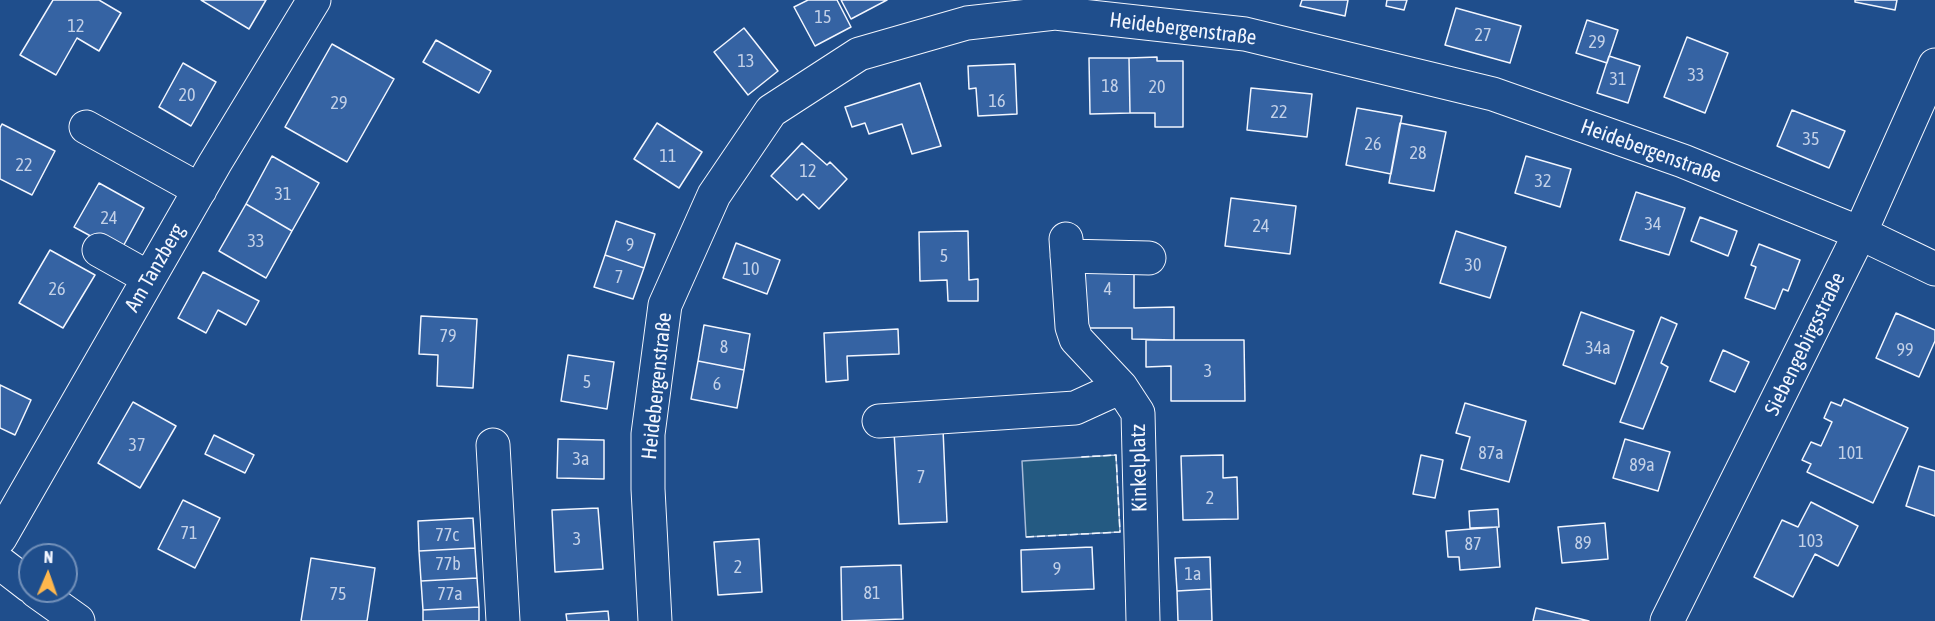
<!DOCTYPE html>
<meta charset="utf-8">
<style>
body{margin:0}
#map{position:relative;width:1935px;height:621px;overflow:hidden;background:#1f4e8c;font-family:"Asap Condensed",sans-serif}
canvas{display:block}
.north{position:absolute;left:18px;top:543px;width:60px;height:60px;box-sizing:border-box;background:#1f4e8c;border:2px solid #7391ba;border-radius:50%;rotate:2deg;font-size:16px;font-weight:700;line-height:24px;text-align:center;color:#f2f6ff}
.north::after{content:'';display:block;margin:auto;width:21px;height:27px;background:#ffb74d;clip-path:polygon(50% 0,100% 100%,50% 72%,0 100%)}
</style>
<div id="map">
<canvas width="1935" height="621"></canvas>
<div class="north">N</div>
</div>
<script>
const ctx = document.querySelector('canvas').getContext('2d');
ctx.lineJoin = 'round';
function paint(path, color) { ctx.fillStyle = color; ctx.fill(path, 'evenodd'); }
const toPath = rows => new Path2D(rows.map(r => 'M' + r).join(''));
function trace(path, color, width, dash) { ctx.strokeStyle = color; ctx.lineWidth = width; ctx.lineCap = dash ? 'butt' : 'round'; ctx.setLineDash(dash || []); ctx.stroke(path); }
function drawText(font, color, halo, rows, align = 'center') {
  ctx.font = font + ' "Asap Condensed",sans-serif'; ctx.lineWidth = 4.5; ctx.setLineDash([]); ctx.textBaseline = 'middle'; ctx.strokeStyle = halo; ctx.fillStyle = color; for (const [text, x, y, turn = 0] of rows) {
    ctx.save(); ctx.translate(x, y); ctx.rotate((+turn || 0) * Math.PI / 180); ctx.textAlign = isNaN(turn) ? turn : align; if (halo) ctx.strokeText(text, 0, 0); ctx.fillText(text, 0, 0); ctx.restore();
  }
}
const green = toPath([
 [1116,455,1120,532,1026,537,1022,461,1116,455]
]);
paint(green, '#245a82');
trace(green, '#a8bbd7', 1.5);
const building = toPath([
 [53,0,99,0,121,13,99,51,77,38,56,75,20,55,53,0],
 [201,0,266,0,249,29,201,0],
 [808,0,837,0,851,27,815,46,794,7,808,0],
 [841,0,887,0,851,19,841,0],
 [1302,0,1348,0,1345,16,1300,6,1302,0],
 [1387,0,1407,0,1404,10,1386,6,1387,0],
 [1855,0,1897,0,1895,10,1855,2,1855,0],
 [1456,8,1521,26,1510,63,1445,45,1456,8],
 [1587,20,1618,30,1607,63,1576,53,1587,20],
 [744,28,778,71,748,95,714,52,744,28],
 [1687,37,1728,53,1705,113,1664,97,1687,37],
 [436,40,491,71,479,93,423,62,436,40],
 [332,44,394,79,347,162,285,127,332,44],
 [1609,56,1640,66,1628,103,1597,93,1609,56],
 [1157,57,1157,61,1183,61,1183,127,1155,127,1155,113,1130,113,1129,58,1157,57],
 [1089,58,1129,58,1130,113,1090,114,1089,58],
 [183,63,216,82,191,126,159,107,183,63],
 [1015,64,1017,114,978,116,976,88,969,89,968,66,1015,64],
 [920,83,941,146,912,154,902,124,869,134,865,123,852,127,845,107,920,83],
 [1251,88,1312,94,1307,137,1247,130,1251,88],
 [1357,108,1402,116,1391,174,1346,165,1357,108],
 [1792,110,1845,131,1829,168,1777,146,1792,110],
 [657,123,702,152,679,188,634,159,657,123],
 [1400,123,1446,132,1434,191,1389,183,1400,123],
 [2,124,55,151,32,195,0,179,0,128,2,124],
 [802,143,827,165,830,162,847,179,819,209,803,194,797,200,771,176,802,143],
 [272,156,319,183,292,231,246,204,272,156],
 [1526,156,1571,169,1560,207,1515,193,1526,156],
 [99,183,144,208,120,252,74,227,99,183],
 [1636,192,1685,208,1669,255,1620,240,1636,192],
 [1231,198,1296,206,1290,254,1225,246,1231,198],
 [246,204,292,231,266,278,219,251,246,204],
 [1700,217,1737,231,1728,256,1691,241,1700,217],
 [616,221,655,234,644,268,605,255,616,221],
 [968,231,969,280,978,279,978,301,948,301,947,280,920,281,919,232,968,231],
 [1456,231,1506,247,1490,298,1440,283,1456,231],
 [736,243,780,260,767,294,723,278,736,243],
 [1759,244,1800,260,1788,291,1783,289,1775,309,1745,298,1756,267,1751,265,1759,244],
 [50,250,95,275,63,328,19,303,50,250],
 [605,255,644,268,633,299,594,287,605,255],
 [1134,270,1134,308,1174,307,1174,340,1132,339,1132,328,1083,328,1081,271,1134,270],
 [203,272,259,301,246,325,218,310,206,333,178,318,203,272],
 [1581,312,1634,331,1615,384,1563,365,1581,312],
 [1896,313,1935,330,1935,341,1919,377,1876,358,1896,313],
 [421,316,477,319,473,388,437,386,438,355,419,354,421,316],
 [1661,317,1677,324,1661,363,1668,367,1643,429,1620,422,1661,317],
 [704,325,750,334,744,370,698,361,704,325],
 [898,329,899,354,847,356,848,380,826,382,824,333,898,329],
 [1146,340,1244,340,1245,401,1171,401,1171,366,1146,367,1146,340],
 [1723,350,1749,362,1735,392,1710,381,1723,350],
 [568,355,614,362,607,409,561,401,568,355],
 [698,361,744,370,737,408,691,399,698,361],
 [0,385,31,400,15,435,0,428,0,385],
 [1844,399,1908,428,1873,503,1807,472,1811,464,1802,460,1811,442,1821,446,1832,422,1824,418,1831,402,1841,406,1844,399],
 [133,402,176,426,140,488,98,463,133,402],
 [1465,403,1526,421,1509,482,1461,469,1470,437,1456,433,1465,403],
 [943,429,947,522,899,524,894,431,943,429],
 [214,435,254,455,245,473,205,454,214,435],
 [558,439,604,440,604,479,557,478,558,439],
 [1625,439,1670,452,1658,491,1613,478,1625,439],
 [1223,455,1223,478,1237,477,1238,519,1183,520,1181,456,1223,455],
 [1421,455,1443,460,1435,498,1413,494,1421,455],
 [1919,466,1935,471,1935,516,1906,506,1919,466],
 [183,500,220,518,195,568,158,549,183,500],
 [1811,502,1858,526,1838,566,1815,554,1793,597,1754,577,1782,520,1798,527,1811,502],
 [598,508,603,569,555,572,552,510,598,508],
 [1498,509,1499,527,1470,528,1469,511,1498,509],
 [473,518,475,548,419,551,418,521,473,518],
 [1605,523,1608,559,1562,563,1558,527,1605,523],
 [1497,527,1500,567,1460,570,1459,557,1448,557,1446,531,1497,527],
 [759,539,762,592,718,595,714,542,759,539],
 [1092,547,1094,589,1022,592,1021,550,1092,547],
 [475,548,477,578,421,581,419,551,475,548],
 [1210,557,1211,589,1177,591,1175,558,1210,557],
 [311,558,375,568,367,621,301,621,311,558],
 [901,565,903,619,842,621,841,567,901,565],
 [477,578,479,607,423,610,421,581,477,578],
 [1211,589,1212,621,1178,621,1177,591,1211,589],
 [479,607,479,621,423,621,423,610,479,607],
 [1536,608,1589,621,1533,621,1536,608],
 [608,611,609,621,567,621,566,614,608,611]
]);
paint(building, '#3563a3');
trace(building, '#f2f6ff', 1.5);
const minor = toPath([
 [86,127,200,190],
 [1066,239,1072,327,1076,339,1121,387,1138,413,1143,621],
 [99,250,149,278],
 [1067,256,1149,258],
 [879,421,1075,408,1121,387],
 [493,445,503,621],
 [0,538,215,163,314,0],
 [0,563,30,586],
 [36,591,78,621],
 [655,621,648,489,648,434,665,305,714,195,771,111,859,54,967,23,1055,13,1245,34,1493,94,1683,161,1860,233,1935,269],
 [1667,621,1860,233,1935,65]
]);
trace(minor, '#f2f6ff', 35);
trace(minor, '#1f4e8c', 33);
trace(toPath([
 [1026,537,1120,532,1116,455,1081,457]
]), '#f2f6ff', 1.5, [8, 3]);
drawText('18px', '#c3d1e8', null, [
 ["15",823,17],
 ["12",76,26],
 ["27",1483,35],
 ["29",1597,42],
 ["13",746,61],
 ["33",1696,75],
 ["31",1618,79],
 ["18",1110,86],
 ["20",1157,87],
 ["20",187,95],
 ["16",997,101],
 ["29",339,103],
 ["22",1279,112],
 ["35",1811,139],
 ["26",1373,144],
 ["28",1418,153],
 ["11",668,156],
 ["22",24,165],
 ["12",808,171],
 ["32",1543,181],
 ["31",283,194],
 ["24",109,218],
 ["34",1653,224],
 ["24",1261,226],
 ["33",256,241],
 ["9",630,245],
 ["5",944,256],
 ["30",1473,265],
 ["10",751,269],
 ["7",619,277],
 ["26",57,289],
 ["4",1108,289],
 ["79",448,336],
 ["8",724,347],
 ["34a",1598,348],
 ["99",1905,350],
 ["3",1208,371],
 ["5",587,382],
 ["6",717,384],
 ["37",137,445],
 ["87a",1491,453],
 ["101",1851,453],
 ["3a",581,459],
 ["89a",1642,465],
 ["7",921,477],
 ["2",1210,498],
 ["71",189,533],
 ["77c",447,535],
 ["3",577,539],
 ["103",1811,541],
 ["89",1583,543],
 ["87",1473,544],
 ["77b",448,564],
 ["2",738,567],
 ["9",1057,569],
 ["1a",1193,574],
 ["81",872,593],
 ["75",338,594],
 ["77a",450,594]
]);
drawText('21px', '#f2f6ff', '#1f4e8c', [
 ["Heidebergenstraße",1183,29,7],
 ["Heidebergenstraße",1651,151,20],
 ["Am Tanzberg",155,268,-60],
 ["Siebengebirgsstraße",1805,344,-64],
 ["Heidebergenstraße",657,386,-84],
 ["Kinkelplatz",1139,468,-91]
]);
</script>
